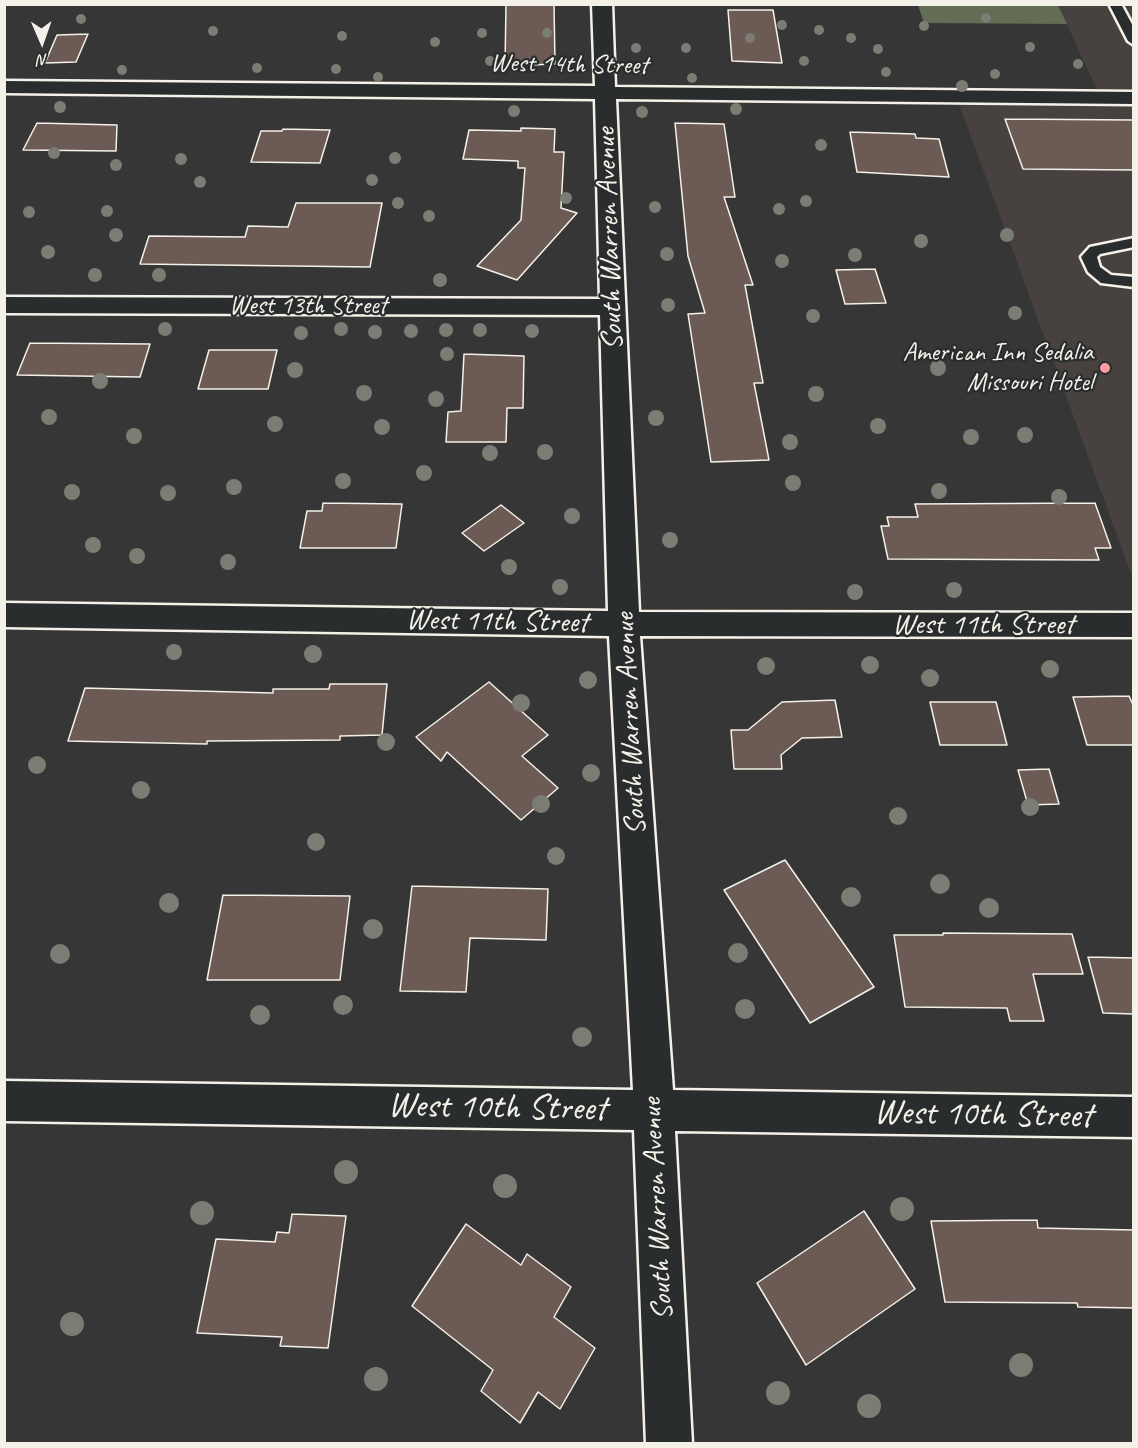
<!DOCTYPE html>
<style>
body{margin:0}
#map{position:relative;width:1138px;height:1448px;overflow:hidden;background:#373636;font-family:Caveat,sans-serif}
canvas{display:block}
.frame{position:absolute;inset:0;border:6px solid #f4f1e8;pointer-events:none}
.north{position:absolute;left:12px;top:12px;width:60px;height:60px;-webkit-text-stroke:4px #2a2d2e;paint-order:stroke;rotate:178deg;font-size:16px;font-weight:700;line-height:24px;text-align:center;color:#f4f1e8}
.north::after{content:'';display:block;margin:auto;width:21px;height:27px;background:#f4f1e8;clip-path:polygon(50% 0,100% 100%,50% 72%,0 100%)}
</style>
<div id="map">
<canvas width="1138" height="1448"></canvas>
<div class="frame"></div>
<div class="north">N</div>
</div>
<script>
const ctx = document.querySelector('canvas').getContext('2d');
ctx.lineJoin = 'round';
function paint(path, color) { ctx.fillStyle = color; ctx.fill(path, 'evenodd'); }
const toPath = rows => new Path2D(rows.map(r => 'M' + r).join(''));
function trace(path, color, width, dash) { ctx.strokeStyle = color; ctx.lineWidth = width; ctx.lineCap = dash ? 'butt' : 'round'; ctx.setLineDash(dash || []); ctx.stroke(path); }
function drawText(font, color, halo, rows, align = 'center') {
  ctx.font = font + ' Caveat,sans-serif'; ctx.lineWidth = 4.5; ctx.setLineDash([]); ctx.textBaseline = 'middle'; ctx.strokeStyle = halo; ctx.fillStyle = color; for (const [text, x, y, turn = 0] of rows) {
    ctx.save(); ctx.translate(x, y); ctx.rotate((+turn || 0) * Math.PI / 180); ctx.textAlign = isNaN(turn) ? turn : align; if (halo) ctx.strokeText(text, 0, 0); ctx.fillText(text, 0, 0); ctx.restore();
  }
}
paint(toPath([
 [1058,5,1133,5,1133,90,1097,90],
 [959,104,1133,106,1133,579,1007,235]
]), '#47413f');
paint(toPath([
 [918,5,1058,5,1067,24,924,23]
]), '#626d53');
const building = toPath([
 [506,4,554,4,555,64,505,66,506,4],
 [728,10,773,10,782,63,732,61,728,10],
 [88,34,76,62,45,63,57,35,88,34],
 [1005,119,1134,120,1134,170,1023,169,1005,119],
 [37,123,117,125,116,151,23,150,37,123],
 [675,123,724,124,735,197,724,197,753,285,745,285,763,383,754,383,769,460,711,462,688,314,705,313,688,256,675,123],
 [521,128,555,129,554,152,564,152,561,208,577,213,517,280,477,266,521,220,525,168,518,168,518,161,463,159,469,130,521,131,521,128],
 [283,129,330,130,320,163,251,162,261,131,282,131,283,129],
 [850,132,915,134,916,138,939,139,949,177,857,172,850,132],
 [296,203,382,203,370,267,140,264,149,236,245,237,248,226,288,227,296,203],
 [875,269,886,303,845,304,836,270,875,269],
 [30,343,150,344,140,377,17,375,30,343],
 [209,350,277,350,268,389,198,389,209,350],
 [464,354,524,356,523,408,507,408,506,442,446,442,448,412,461,411,464,354],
 [323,503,402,504,396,548,300,548,307,511,322,511,323,503],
 [1095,503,1111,548,1095,548,1099,560,888,559,881,526,889,526,887,517,918,517,915,504,1095,503],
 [501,505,524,523,484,551,462,533,501,505],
 [489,682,548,735,522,756,558,788,521,820,447,752,441,761,416,737,489,682],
 [330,684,387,684,382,735,340,736,340,740,207,741,207,744,68,741,85,688,273,693,273,689,329,689,330,684],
 [1129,696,1134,707,1134,745,1087,745,1073,697,1129,696],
 [835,700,842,737,802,738,781,755,782,769,734,769,731,730,748,730,782,702,835,700],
 [930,702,996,702,1007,745,940,745,930,702],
 [1049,769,1059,804,1028,805,1018,770,1049,769],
 [785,860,874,987,810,1023,724,890,785,860],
 [412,886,548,889,546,940,470,938,466,992,400,991,412,886],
 [223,895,350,896,340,980,207,980,223,895],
 [943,933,1072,934,1083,974,1033,974,1044,1021,1010,1021,1007,1008,905,1007,894,935,943,935,943,933],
 [1088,957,1134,958,1134,1014,1103,1013,1088,957],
 [864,1211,915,1289,806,1365,757,1283,864,1211],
 [292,1214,346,1216,328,1348,280,1346,282,1337,197,1333,216,1239,275,1242,277,1232,289,1233,292,1214],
 [1037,1220,1038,1228,1134,1230,1134,1308,1078,1307,1077,1303,945,1302,931,1221,1037,1220],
 [466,1224,521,1265,527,1254,571,1287,554,1317,595,1348,560,1409,538,1392,520,1423,481,1391,493,1370,412,1306,466,1224]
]);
paint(building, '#6c5a55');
trace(building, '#f4f1e8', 1.5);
const lane = toPath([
 [1109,4,1121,4,1134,28,1134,45,1128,41,1109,4],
 [1134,238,1134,247,1100,254,1097,257,1100,267,1111,275,1134,277,1134,287,1101,283,1088,272,1081,257,1090,247,1134,238]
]);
const street = toPath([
 [592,4,612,4,615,87,1134,92,1134,104,616,99,639,612,1134,613,1134,637,640,636,673,1090,1134,1097,1134,1137,675,1131,692,1444,646,1444,634,1130,4,1121,4,1081,633,1090,609,636,4,627,4,603,608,611,600,315,4,313,4,297,600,299,595,99,4,93,4,81,595,86,592,4]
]);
trace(lane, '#f4f1e8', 5);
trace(street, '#f4f1e8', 5);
paint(lane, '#2a2d2e');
paint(street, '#2a2d2e');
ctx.fillStyle = '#7b7c73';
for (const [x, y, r] of [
 [986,18,5],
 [81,19,5],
 [782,25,5],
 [924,26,5],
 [819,30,5],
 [213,31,5],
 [482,33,5],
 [547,33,5],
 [342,36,5],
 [750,38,5],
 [851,38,5],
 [435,42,5],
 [1030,47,5],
 [636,48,5],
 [686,48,5],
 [878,49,5],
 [490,61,5],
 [804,61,5],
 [1078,64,5],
 [257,68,5],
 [336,69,5],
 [122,70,5],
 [642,70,5],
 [886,72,5],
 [995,74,5],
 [378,77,5],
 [692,78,5],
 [962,86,6],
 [60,107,6],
 [736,109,6],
 [514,111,6],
 [642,112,6],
 [821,145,6],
 [54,153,6],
 [395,158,6],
 [181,159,6],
 [116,165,6],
 [372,180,6],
 [200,182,6],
 [566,198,6],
 [806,201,6],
 [398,203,6],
 [655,207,6],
 [779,209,6],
 [107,211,6],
 [29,212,6],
 [429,216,6],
 [116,235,7],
 [1007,235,7],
 [921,241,7],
 [48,252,7],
 [667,254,7],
 [855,255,7],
 [782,261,7],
 [95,275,7],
 [159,275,7],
 [440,280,7],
 [668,305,7],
 [1015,313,7],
 [813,316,7],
 [165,329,7],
 [341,329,7],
 [446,330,7],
 [480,330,7],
 [411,331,7],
 [532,331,7],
 [375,332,7],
 [301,333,7],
 [447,354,7],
 [938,368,8],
 [295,370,8],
 [100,381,8],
 [364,393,8],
 [816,394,8],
 [436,399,8],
 [49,417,8],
 [656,418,8],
 [275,424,8],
 [878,426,8],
 [382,427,8],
 [1025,435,8],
 [134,436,8],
 [971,437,8],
 [790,442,8],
 [545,452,8],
 [490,453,8],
 [424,473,8],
 [343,481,8],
 [793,483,8],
 [234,487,8],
 [939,491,8],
 [72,492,8],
 [168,493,8],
 [1059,497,8],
 [572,516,8],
 [670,540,8],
 [93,545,8],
 [137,556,8],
 [228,562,8],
 [509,567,8],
 [560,587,8],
 [954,590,8],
 [855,592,8],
 [174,652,8],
 [313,654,9],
 [870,665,9],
 [766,666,9],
 [1050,669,9],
 [930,678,9],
 [588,680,9],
 [521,703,9],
 [386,742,9],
 [37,765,9],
 [591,773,9],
 [141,790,9],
 [541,804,9],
 [1030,807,9],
 [898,816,9],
 [316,842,9],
 [556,856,9],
 [940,884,10],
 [851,897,10],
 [169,903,10],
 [989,908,10],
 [373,929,10],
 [738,953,10],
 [60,954,10],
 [343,1005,10],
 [745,1009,10],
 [260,1015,10],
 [582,1037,10],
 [346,1172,12],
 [505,1186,12],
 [902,1209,12],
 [202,1213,12],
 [72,1324,12],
 [1021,1365,12],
 [376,1379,12],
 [778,1393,12],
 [869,1406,12]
]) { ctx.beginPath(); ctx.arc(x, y, r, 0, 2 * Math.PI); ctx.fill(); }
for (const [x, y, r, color] of [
 [1105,368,6,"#ff9aa2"]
]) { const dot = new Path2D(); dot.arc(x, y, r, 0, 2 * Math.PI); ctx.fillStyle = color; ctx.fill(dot); trace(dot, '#2a2d2e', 2); }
drawText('26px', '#f4f1e8', '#2a2d2e', [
 ["West 14th Street",569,65,1],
 ["West 13th Street",308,306]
]);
drawText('26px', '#f4f1e8', '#2a2d2e', [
 ["American Inn Sedalia",1093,353],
 ["Missouri Hotel",1093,383]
], 'right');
drawText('30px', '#f4f1e8', '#2a2d2e', [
 ["South Warren Avenue",610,239,-92],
 ["West 11th Street",497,622,1],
 ["West 11th Street",983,625],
 ["South Warren Avenue",631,724,-93],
 ["South Warren Avenue",658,1209,-93]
]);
drawText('36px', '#f4f1e8', '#2a2d2e', [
 ["West 10th Street",497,1108,1],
 ["West 10th Street",983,1115,1]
]);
</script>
